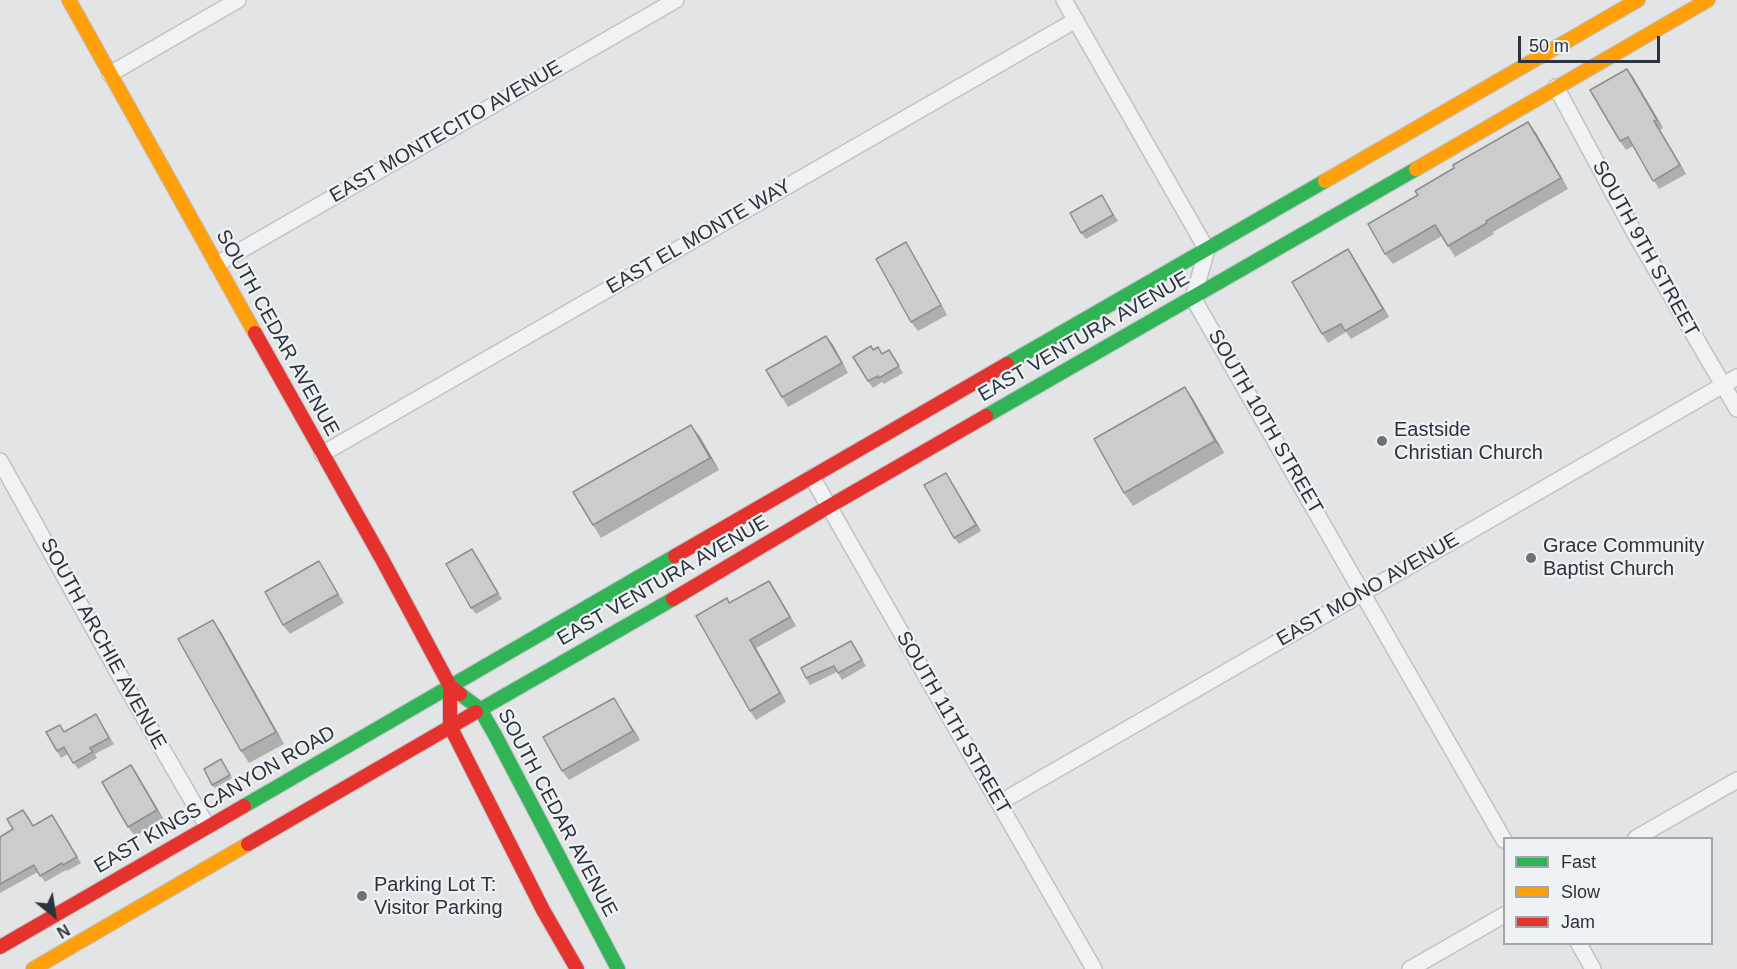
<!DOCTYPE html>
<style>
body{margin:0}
#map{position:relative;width:1737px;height:969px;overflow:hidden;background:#e2e4e6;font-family:Arial,sans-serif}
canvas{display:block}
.legend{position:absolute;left:1503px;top:837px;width:210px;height:108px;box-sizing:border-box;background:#eff2f5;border:2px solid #a0a6ac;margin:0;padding:8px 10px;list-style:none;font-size:18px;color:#2a333e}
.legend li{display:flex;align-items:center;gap:12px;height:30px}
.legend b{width:30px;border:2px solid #a0a6ac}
.north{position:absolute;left:24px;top:885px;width:60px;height:60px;-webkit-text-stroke:4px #eff2f5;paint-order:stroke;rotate:150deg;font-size:16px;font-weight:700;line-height:24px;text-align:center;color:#2a333e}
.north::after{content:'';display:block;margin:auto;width:21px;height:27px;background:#2a333e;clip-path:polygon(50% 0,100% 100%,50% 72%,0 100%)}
.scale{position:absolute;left:1518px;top:36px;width:142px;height:27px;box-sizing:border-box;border:3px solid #2a333e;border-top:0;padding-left:8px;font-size:18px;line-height:21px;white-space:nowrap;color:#2a333e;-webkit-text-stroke:4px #eff2f5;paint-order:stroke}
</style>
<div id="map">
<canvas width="1737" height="969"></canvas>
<ul class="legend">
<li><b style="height:8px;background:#30b455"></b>Fast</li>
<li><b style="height:8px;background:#ff9f0a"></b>Slow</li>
<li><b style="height:8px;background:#e5322d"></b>Jam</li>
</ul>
<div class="north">N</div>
<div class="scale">50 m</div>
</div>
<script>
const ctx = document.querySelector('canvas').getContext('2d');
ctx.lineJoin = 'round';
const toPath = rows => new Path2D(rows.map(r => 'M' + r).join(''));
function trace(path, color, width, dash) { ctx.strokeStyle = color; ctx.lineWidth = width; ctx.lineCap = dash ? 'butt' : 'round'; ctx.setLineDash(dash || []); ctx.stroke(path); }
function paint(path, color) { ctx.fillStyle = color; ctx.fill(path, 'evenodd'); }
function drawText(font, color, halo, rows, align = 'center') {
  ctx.font = font + ' Arial,sans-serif'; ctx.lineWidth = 4.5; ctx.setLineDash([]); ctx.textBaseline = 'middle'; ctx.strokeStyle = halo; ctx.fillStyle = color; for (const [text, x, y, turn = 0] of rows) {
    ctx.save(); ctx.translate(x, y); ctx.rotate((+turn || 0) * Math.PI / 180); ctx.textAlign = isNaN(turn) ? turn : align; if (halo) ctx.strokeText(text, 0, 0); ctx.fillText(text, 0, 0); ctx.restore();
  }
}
const street = toPath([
 [1064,0,1207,250,1193,298,1504,840],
 [110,74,238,0],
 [1556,87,1634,232,1737,409],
 [217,264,676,0],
 [322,454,1076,20],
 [0,461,120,676,207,826],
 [812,477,1094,969],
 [999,803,1737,377],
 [1636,838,1737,780],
 [1579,944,1593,969],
 [1410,969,1504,915]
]);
const fast = toPath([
 [1007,364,1325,181],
 [986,416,1416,169],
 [460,694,480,709,495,735,618,969],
 [476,712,673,599],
 [244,806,675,556]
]);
const slow = toPath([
 [69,0,255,333],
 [1416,169,1708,0],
 [1325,181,1638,0],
 [33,969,248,844]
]);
const jam = toPath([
 [255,333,383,561,450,686,460,694],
 [675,556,1007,364],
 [673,599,828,507,986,416],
 [450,686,450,726,543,910,577,969],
 [248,844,476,712],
 [0,947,244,806]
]);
trace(street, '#c0c2c4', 18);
trace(fast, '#c0c2c4', 16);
trace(slow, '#c0c2c4', 16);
trace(jam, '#c0c2c4', 16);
trace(street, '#f0f2f3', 15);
trace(fast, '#30b455', 14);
trace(slow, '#ff9f0a', 14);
trace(jam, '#e5322d', 14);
paint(toPath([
 [1633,77,1663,128,1660,130,1686,174,1659,189,1633,146,1626,150,1620,141],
 [1528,122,1536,133,1568,189,1493,232,1494,234,1455,257,1442,236,1393,264,1385,254,1418,195],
 [1102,195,1118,221,1086,239,1081,233],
 [912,252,947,315,918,331,911,322],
 [1354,258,1389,317,1351,339,1346,332,1328,343,1322,334],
 [826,336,833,345,848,373,788,407,782,397],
 [874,349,882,353,889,350,903,373,884,384,882,382,873,388,868,381],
 [1185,387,1193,399,1224,453,1133,506,1124,493],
 [691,425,700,437,719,470,601,538,593,525],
 [946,473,981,531,959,544,954,538],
 [472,549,502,599,476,614,471,608],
 [319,561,325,571,344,603,290,634,283,625],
 [769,581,796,626,756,648,786,702,756,720,750,711,727,598,730,603],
 [213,620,221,632,284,744,249,763,241,751],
 [851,641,866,666,842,680,837,672,810,685,806,678],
 [614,698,640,740,569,780,562,771],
 [96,714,114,744,95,754,97,758,78,769,68,754,61,758,57,751,65,732],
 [224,763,232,778,215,788,212,785],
 [137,774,164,820,135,836,128,827],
 [52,815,81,863,67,871,66,870,45,882,38,872,0,893,0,837,13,829,28,816,33,826]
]), '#aeafb1');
paint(toPath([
 [1627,69,1633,77,1663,128,1657,120],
 [1654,121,1660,130,1686,174,1680,165],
 [1528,122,1536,133,1568,189,1561,178],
 [906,242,912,252,947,315,941,305],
 [1348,249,1354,258,1389,317,1383,309],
 [826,336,833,345,848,373,842,363],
 [1185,387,1193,399,1224,453,1215,441],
 [691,425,700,437,719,470,710,458],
 [946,473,950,479,981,531,976,525],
 [769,581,775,590,796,626,790,617],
 [213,620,221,632,284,744,276,732],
 [750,640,756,648,786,702,780,693],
 [614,698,620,708,640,740,633,731],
 [131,765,137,774,164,820,157,810]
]), '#8d8f90');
const building = toPath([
 [1627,69,1657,120,1654,121,1680,165,1653,181,1628,137,1620,141,1590,90,1627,69],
 [1528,122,1561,178,1486,221,1487,223,1448,246,1435,225,1385,254,1368,224,1418,195,1415,191,1454,168,1453,165,1528,122],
 [1102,195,1113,215,1081,233,1070,213,1102,195],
 [906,242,941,305,911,322,876,259,906,242],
 [1348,249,1383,309,1345,331,1341,324,1322,334,1292,282,1348,249],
 [826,336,842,363,782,397,766,370,826,336],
 [871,346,873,350,878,347,882,354,889,350,899,366,879,378,878,376,868,381,853,357,871,346],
 [1185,387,1215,441,1124,493,1094,439,1185,387],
 [691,425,710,458,593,525,573,492,691,425],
 [946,473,976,525,954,538,924,485,946,473],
 [472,549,498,593,471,608,446,564,472,549],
 [319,561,338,594,283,625,265,592,319,561],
 [769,581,790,617,750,640,780,693,750,711,696,616,727,598,729,603,769,581],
 [213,620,276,732,241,751,178,639,213,620],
 [851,641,862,660,838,673,834,666,806,678,801,668,851,641],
 [614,698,633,731,562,771,543,737,614,698],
 [96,714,109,738,90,748,93,752,73,763,64,747,57,751,46,732,60,725,64,732,96,714],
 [221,759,230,775,212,785,204,769,221,759],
 [131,765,157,810,128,827,102,782,131,765],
 [23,810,33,826,52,815,77,857,63,865,62,863,40,876,34,865,0,884,0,837,13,829,7,819,23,810]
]);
paint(building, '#caccce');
trace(building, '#8d8f90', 1.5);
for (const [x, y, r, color] of [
 [1382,441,6,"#6a7179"],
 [1531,558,6,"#6a7179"],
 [362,896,6,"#6a7179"]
]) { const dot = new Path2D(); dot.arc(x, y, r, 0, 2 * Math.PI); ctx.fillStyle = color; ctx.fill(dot); trace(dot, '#eff2f5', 2); }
drawText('20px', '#2a333e', '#eff2f5', [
 ["EAST MONTECITO AVENUE",446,132,-30],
 ["EAST EL MONTE WAY",699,237,-30],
 ["SOUTH 9TH STREET",1645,249,61],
 ["SOUTH CEDAR AVENUE",277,333,61],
 ["EAST VENTURA AVENUE",1084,337,-30],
 ["SOUTH 10TH STREET",1265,422,60],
 ["EAST VENTURA AVENUE",663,581,-30],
 ["EAST MONO AVENUE",1368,590,-30],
 ["SOUTH ARCHIE AVENUE",103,644,61],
 ["SOUTH 11TH STREET",953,723,60],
 ["EAST KINGS CANYON ROAD",215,800,-30],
 ["SOUTH CEDAR AVENUE",557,813,62]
]);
drawText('20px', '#2a333e', '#eff2f5', [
 ["Eastside",1394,430],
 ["Christian Church",1394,453],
 ["Grace Community",1543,546],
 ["Baptist Church",1543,569],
 ["Parking Lot T:",374,885],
 ["Visitor Parking",374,908]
], 'left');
</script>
